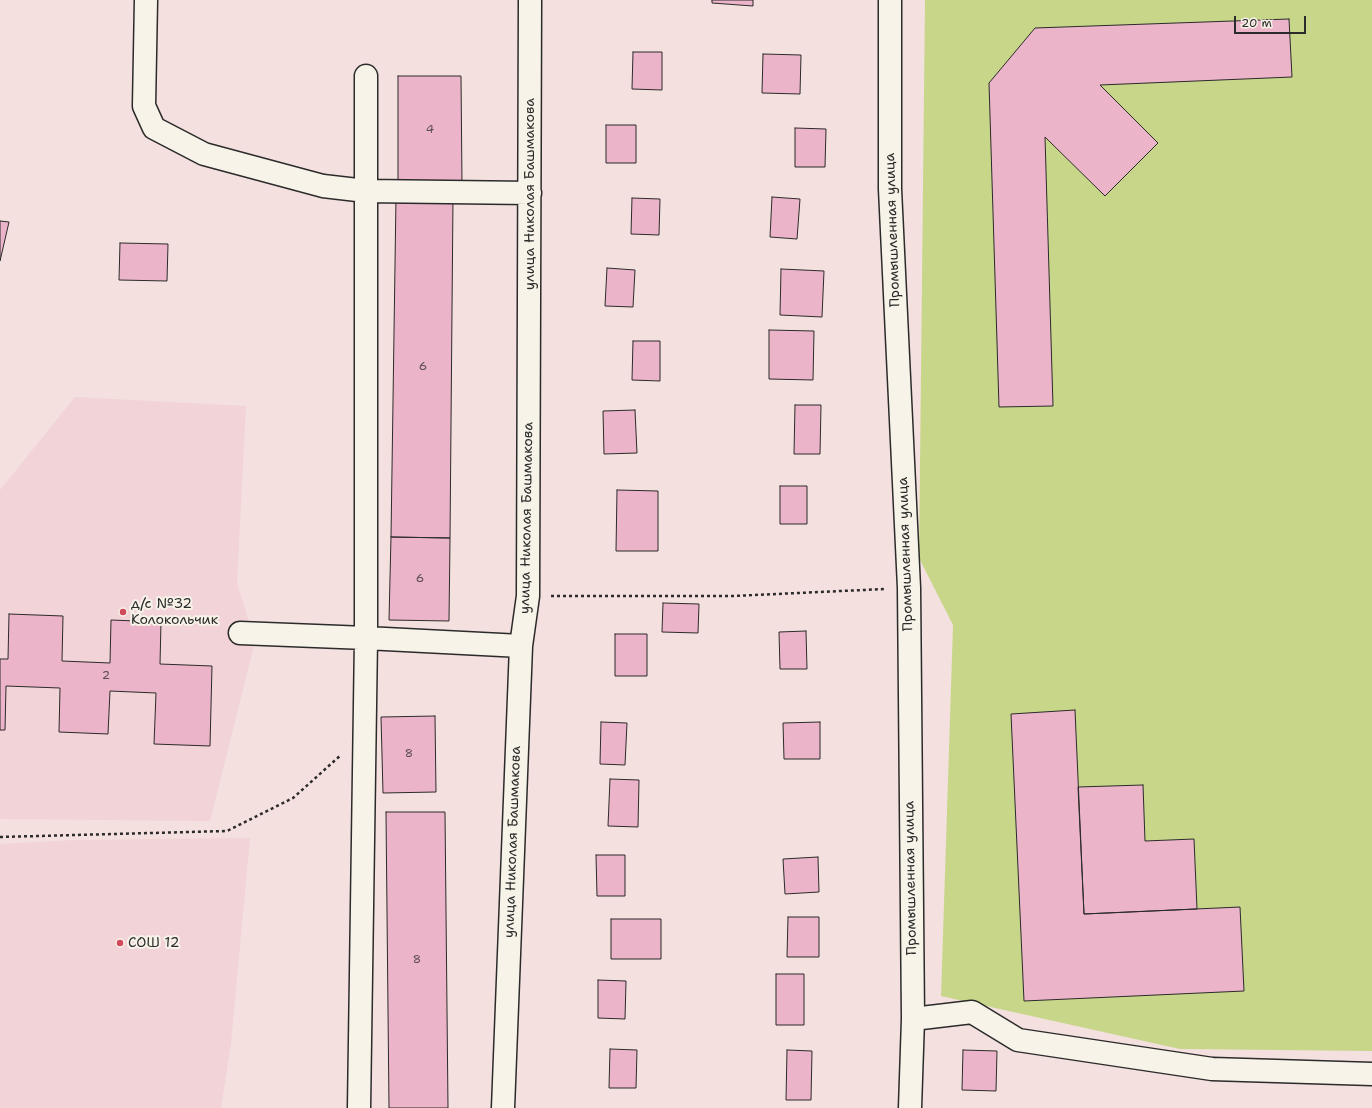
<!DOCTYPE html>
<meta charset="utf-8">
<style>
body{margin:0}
#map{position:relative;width:1372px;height:1108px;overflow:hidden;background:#f4e0de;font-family:"Shantell Sans",sans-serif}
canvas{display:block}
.scale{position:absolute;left:1234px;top:16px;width:72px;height:18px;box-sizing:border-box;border:2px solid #2b2b2b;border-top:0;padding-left:5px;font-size:12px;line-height:14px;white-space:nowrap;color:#2b2b2b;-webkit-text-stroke:3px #f7f3e8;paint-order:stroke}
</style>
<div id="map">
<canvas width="1372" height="1108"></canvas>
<div class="scale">20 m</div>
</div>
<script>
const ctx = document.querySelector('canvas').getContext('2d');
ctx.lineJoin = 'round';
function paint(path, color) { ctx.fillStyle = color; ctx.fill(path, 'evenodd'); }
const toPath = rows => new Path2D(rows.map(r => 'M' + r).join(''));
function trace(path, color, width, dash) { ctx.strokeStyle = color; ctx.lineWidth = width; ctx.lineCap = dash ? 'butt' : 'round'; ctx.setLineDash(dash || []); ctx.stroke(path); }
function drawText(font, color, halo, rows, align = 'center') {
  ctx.font = font + ' "Shantell Sans",sans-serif'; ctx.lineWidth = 4; ctx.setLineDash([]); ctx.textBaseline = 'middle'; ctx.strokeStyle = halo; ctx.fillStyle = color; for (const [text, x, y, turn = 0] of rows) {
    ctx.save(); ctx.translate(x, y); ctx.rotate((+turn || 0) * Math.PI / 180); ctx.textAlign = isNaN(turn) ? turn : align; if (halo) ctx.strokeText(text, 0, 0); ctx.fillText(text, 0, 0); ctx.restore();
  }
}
paint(toPath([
 [75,397,246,406,237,583,255,641,210,821,0,819,0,490],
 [250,838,231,1043,221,1108,0,1108,0,844,74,840]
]), '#f2d3d7');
paint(toPath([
 [925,0,1372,0,1372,1051,1180,1049,941,996,953,625,919,558]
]), '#c8d68a');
const building = toPath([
 [712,0,753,0,753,6,712,3,712,0],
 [1289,19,1292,77,1100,85,1158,143,1105,196,1045,137,1053,406,999,407,989,83,1035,28,1289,19],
 [633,52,662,52,662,90,632,89,633,52],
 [763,54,801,55,800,94,762,93,763,54],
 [398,76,461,76,462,184,398,184,398,76],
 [606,125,636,125,636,163,606,163,606,125],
 [795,128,826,129,825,167,795,167,795,128],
 [396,197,453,197,450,538,391,537,396,197],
 [772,197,800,199,797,239,770,237,772,197],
 [632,198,660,199,659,235,631,234,632,198],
 [0,221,9,222,0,261,0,221],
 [120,243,168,244,167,281,119,280,120,243],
 [607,268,635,270,633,307,605,306,607,268],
 [781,269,824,271,822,317,780,315,781,269],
 [769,330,814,331,813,380,769,379,769,330],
 [633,341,660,341,660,381,632,380,633,341],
 [795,405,821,405,820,454,794,454,795,405],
 [635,410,637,453,604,454,603,411,635,410],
 [780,486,807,486,807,524,780,524,780,486],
 [617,490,658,491,658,551,616,551,617,490],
 [391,537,450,538,449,621,389,620,391,537],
 [663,603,699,604,698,633,662,632,663,603],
 [9,614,63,616,62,661,110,663,111,620,161,622,160,664,212,666,210,746,154,744,156,693,110,691,108,734,59,732,60,688,6,686,5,730,0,730,0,659,8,659,9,614],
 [806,631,807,669,780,669,779,632,806,631],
 [615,634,647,634,647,676,615,676,615,634],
 [1075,710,1084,914,1240,907,1244,991,1024,1001,1011,714,1075,710],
 [435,716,436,792,383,793,381,717,435,716],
 [601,722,627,723,625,765,600,764,601,722],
 [820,722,820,759,784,759,783,723,820,722],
 [610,779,639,780,638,827,608,826,610,779],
 [1143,785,1145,841,1194,839,1197,909,1084,914,1078,787,1143,785],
 [386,812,445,812,448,1108,389,1108,386,812],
 [596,855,625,855,625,896,597,896,596,855],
 [818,857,819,892,785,894,783,859,818,857],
 [788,917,819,917,819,957,787,957,788,917],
 [611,919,661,919,661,959,611,959,611,919],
 [776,974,804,974,804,1025,776,1025,776,974],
 [598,980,626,981,625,1019,598,1018,598,980],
 [610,1049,637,1050,636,1088,609,1088,610,1049],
 [787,1050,812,1051,811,1100,786,1100,787,1050],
 [963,1050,997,1051,996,1091,962,1090,963,1050]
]);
paint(building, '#ecb4c8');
trace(building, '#2b2b2b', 1);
const minor = toPath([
 [146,0,144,106,154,128,204,154,323,186,366,191,530,193],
 [890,0,890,189,909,588,913,1019,910,1108],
 [366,76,366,638,521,646],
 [240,633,366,638,359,1108],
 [913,1019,972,1012,1018,1040,1212,1069,1372,1074],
 [503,1108,521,646,528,596,530,0]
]);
trace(minor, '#2b2b2b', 25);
trace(toPath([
 [551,596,733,596,885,589],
 [0,837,227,831,293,798,341,755]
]), '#2b2b2b', 2.5, [3, 3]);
trace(minor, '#f7f3e8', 22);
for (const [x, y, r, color] of [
 [123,612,4,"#d1495b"],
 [120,943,4,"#d1495b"]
]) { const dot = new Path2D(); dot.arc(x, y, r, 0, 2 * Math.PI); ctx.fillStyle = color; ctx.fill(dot); trace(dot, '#f7f3e8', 1.5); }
drawText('12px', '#5b4d52', null, [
 ["4",430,130],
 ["6",423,367],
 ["6",420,579],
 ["2",106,676],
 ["8",409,754],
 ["8",417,960]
]);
drawText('14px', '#2b2b2b', '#f7f3e8', [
 ["улица Николая Башмакова",530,194,-90],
 ["Промышленная улица",893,230,-92],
 ["улица Николая Башмакова",527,518,-89],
 ["Промышленная улица",906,554,-92],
 ["улица Николая Башмакова",513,842,-88],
 ["Промышленная улица",911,878,-91]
]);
drawText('14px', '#2b2b2b', '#f7f3e8', [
 ["д/с №32",131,604],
 ["Колокольчик",131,620],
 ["СОШ 12",128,943]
], 'left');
</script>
